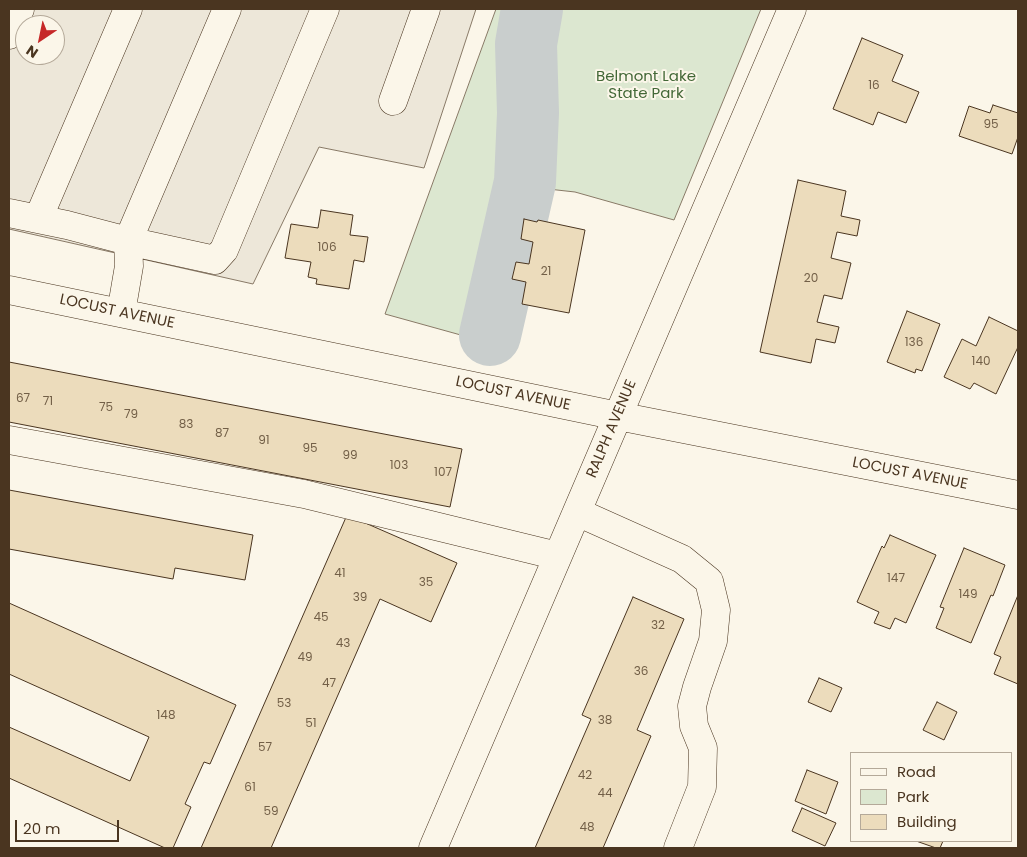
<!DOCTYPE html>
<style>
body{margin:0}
#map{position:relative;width:1027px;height:857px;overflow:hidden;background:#fbf6e9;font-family:Poppins,sans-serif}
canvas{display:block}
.frame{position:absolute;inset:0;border:10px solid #4a3520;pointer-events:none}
.legend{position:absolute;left:850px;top:752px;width:162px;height:90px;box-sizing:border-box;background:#fbf6e9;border:1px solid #b4a999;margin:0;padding:6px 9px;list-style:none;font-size:15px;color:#4a3520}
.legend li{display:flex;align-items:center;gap:10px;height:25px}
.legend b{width:25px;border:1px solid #b4a999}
.north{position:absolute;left:15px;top:15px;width:50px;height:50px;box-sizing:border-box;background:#fbf6e9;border:1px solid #b4a999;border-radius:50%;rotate:214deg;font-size:14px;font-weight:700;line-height:20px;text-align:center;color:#4a3520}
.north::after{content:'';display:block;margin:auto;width:18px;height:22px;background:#c62828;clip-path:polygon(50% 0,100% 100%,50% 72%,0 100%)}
.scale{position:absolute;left:15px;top:820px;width:104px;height:22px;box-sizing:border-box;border:2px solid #4a3520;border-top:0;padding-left:6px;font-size:15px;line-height:18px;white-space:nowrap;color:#4a3520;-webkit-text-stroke:4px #fbf6e9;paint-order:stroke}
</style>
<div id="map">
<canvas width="1027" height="857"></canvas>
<div class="frame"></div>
<ul class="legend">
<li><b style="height:6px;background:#fbf6e9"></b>Road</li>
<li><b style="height:14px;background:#dce7d0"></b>Park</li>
<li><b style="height:14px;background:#ecdcbc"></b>Building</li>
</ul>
<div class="north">N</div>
<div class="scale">20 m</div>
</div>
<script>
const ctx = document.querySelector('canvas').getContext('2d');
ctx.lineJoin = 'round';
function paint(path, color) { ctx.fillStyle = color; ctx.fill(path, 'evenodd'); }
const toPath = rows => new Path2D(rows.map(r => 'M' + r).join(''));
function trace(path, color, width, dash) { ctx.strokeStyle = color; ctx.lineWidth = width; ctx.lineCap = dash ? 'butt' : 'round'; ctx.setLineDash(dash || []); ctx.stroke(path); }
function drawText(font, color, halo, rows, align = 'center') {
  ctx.font = font + ' Poppins,sans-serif'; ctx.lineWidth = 4; ctx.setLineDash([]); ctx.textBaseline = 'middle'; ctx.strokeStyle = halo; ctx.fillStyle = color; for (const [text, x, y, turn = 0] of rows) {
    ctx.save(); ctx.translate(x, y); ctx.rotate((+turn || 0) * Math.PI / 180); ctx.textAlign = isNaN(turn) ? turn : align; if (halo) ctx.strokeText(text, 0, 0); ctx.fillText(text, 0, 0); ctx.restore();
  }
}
const green = toPath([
 [496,9,761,9,674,220,575,192,539,188,508,327,486,342,385,314,496,9]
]);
paint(green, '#dce7d0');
trace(green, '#887966', 1);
const parking = toPath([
 [9,9,476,9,424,168,319,147,253,284,9,229,9,9],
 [25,25,55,25,55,55,25,55,25,25]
]);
paint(parking, '#ede7d9');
trace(parking, '#887966', 1);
trace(toPath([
 [490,335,525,182,528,113,526,44,532,9]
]), '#c9cecd', 62);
const building = toPath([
 [862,38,903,55,892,81,919,92,906,123,878,112,873,125,833,109,862,38],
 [993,105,1018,113,1018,137,1012,154,959,136,969,106,990,113,993,105],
 [798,180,846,191,841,216,860,220,857,236,837,232,831,258,851,263,842,299,824,295,817,322,839,327,835,343,816,339,811,363,760,352,798,180],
 [321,210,353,215,350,235,368,237,364,262,354,260,349,289,316,284,317,279,308,277,311,262,285,258,291,224,318,228,321,210],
 [524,219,537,222,538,220,585,230,569,313,522,304,526,282,512,279,516,262,529,264,533,242,521,239,524,219],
 [907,311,940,324,922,371,916,369,915,373,887,362,907,311],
 [989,317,1018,331,1018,347,996,394,974,383,970,389,944,377,962,339,976,346,989,317],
 [9,362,462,449,450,507,9,422,9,362],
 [9,490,253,535,245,580,175,568,173,579,9,549,9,490],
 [347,515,457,563,431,622,380,599,271,848,201,848,347,515],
 [890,535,936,555,906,623,895,618,890,629,874,623,879,612,857,602,882,546,884,548,890,535],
 [964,548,1005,565,993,596,991,595,971,643,936,628,944,608,940,607,964,548],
 [1018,595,1018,684,994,674,1001,657,994,654,1018,595],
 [633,597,684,619,637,730,651,736,603,848,535,848,591,719,582,715,633,597],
 [9,603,236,705,210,764,204,762,185,804,191,807,173,848,165,848,9,778,9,727,130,781,149,737,9,674,9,603],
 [819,678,842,688,831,712,808,702,819,678],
 [937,702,957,712,944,740,923,730,937,702],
 [807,770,838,782,826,814,795,801,807,770],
 [802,808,836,823,825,846,792,831,802,808],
 [916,841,943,841,940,848,936,848,916,841]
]);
paint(building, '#ecdcbc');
trace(building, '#4a3520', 1);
const minor = toPath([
 [227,9,128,241,215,260,224,250,325,9],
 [9,35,20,9],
 [393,101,426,9],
 [9,213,67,225,128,241,129,266,121,313],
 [38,219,128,9],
 [9,290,618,416,1018,495],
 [9,440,304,494,558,556],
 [577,512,682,559,709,581,716,610,713,641,697,687,692,706,694,726,703,748,702,787,678,848],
 [433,848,792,9]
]);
trace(minor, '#4a3520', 29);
trace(minor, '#fbf6e9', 28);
drawText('12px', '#725f47', null, [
 ["16",874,86],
 ["95",991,125],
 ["106",327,248],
 ["21",546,272],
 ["20",811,279],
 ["136",914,343],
 ["140",981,362],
 ["67",23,399],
 ["71",48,402],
 ["75",106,408],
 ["79",131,415],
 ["83",186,425],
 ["87",222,434],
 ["91",264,441],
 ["95",310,449],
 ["99",350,456],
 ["103",399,466],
 ["107",443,473],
 ["41",340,574],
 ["147",896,579],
 ["35",426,583],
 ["149",968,595],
 ["39",360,598],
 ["45",321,618],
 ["32",658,626],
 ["43",343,644],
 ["49",305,658],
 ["36",641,672],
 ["47",329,684],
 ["53",284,704],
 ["148",166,716],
 ["38",605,721],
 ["51",311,724],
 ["57",265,748],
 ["42",585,776],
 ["61",250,788],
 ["44",605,794],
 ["59",271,812],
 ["48",587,828]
]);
drawText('15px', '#436837', '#fbf6e9', [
 ["Belmont Lake",646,77],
 ["State Park",646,94]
]);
drawText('15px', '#4a3520', '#fbf6e9', [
 ["LOCUST AVENUE",117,312,12],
 ["LOCUST AVENUE",513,394,12],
 ["RALPH AVENUE",612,429,-67],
 ["LOCUST AVENUE",910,474,11]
]);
</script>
